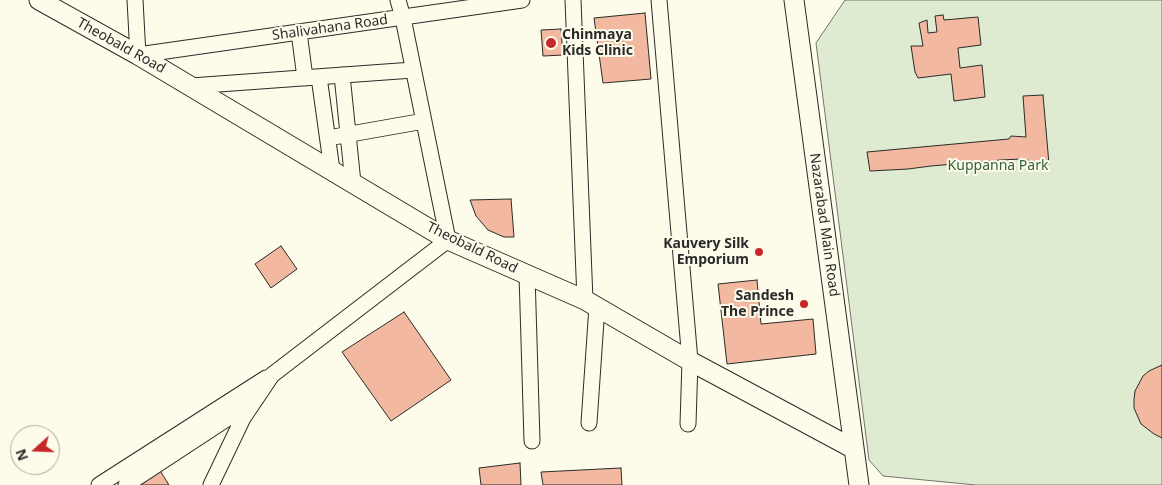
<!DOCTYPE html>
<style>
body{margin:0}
#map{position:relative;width:1162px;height:485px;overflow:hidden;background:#fdfbea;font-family:"Noto Sans",sans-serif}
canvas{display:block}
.north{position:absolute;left:10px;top:425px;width:50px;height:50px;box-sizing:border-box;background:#fdfbea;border:1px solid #a9a89e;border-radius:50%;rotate:250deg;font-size:14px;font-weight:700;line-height:20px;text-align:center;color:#2b2b2b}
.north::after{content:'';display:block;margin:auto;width:18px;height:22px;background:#c62828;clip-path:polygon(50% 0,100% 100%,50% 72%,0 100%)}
</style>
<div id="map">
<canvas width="1162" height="485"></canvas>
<div class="north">N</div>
</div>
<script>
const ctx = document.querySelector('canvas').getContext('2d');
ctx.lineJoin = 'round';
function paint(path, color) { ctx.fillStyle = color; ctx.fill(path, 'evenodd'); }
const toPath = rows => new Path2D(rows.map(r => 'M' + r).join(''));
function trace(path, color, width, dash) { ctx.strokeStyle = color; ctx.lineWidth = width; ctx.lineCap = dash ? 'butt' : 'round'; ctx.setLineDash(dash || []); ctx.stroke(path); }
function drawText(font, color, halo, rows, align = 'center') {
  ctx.font = font + ' "Noto Sans",sans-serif'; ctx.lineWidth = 4; ctx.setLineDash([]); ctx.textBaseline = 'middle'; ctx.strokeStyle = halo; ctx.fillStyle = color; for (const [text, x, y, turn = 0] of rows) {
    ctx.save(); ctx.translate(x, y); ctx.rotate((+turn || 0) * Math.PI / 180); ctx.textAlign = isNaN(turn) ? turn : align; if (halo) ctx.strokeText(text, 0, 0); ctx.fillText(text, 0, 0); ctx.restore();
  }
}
const green = toPath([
 [845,0,1162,0,1162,485,976,485,883,476,869,460,816,43,845,0]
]);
paint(green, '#deebd1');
trace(green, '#74746e', 1);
const building = toPath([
 [645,13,651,79,603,83,594,18,645,13],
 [943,15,944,20,978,17,981,45,958,48,960,68,982,65,985,97,954,101,951,74,918,78,915,72,911,46,923,46,919,23,927,20,928,33,937,32,935,16,943,15],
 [561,29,563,55,543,56,541,30,561,29],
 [1043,95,1049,164,1021,159,1001,160,931,166,908,169,870,171,867,152,1009,139,1011,136,1026,137,1023,96,1043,95],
 [511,199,514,237,504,237,488,230,476,216,470,200,511,199],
 [281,246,297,269,271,288,255,264,281,246],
 [757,280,761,324,813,319,816,354,727,364,718,284,757,280],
 [404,312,451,380,391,421,342,352,404,312],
 [1162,365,1162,438,1154,434,1141,424,1134,408,1134,400,1135,391,1143,376,1149,371,1162,365],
 [520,463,521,485,481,485,479,468,520,463],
 [621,468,622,485,543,485,541,472,621,468],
 [159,469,169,485,139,485,159,469]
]);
paint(building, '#f2b8a0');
trace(building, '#2b2b2b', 1);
const minor = toPath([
 [135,0,138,55,522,0],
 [573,0,585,300],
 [659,0,690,361,688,424],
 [299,32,305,78],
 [342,75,353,183],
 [319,77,332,170],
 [191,86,413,70],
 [328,138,424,121],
 [527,274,532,441],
 [589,423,597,306],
 [99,485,266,378],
 [126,485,248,405],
 [211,485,243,418,272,375,448,240,403,18,398,0]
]);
const major = toPath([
 [39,0,138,55,448,240,585,300,690,361,854,449],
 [794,0,859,485]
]);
trace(minor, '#2b2b2b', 17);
trace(major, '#2b2b2b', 21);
trace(minor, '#fdfbea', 15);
trace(major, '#fdfbea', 19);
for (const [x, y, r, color] of [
 [551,43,6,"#c62828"],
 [759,252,5,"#c62828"],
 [804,304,5,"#c62828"]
]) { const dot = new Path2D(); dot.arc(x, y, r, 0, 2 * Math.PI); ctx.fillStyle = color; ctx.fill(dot); trace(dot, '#fdfbea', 2); }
drawText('14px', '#2b2b2b', '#fdfbea', [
 ["Shalivahana Road",330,28,-8],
 ["Theobald Road",121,46,29],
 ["Nazarabad Main Road",824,225,82],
 ["Theobald Road",472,248,26]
]);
drawText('bold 14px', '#2b2b2b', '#fdfbea', [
 ["Chinmaya",562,35,"left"],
 ["Kids Clinic",562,51,"left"],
 ["Kauvery Silk",749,244],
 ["Emporium",749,260],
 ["Sandesh",794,296],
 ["The Prince",794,312]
], 'right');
drawText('14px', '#34623c', '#fdfbea', [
 ["Kuppanna Park",998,166]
]);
</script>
